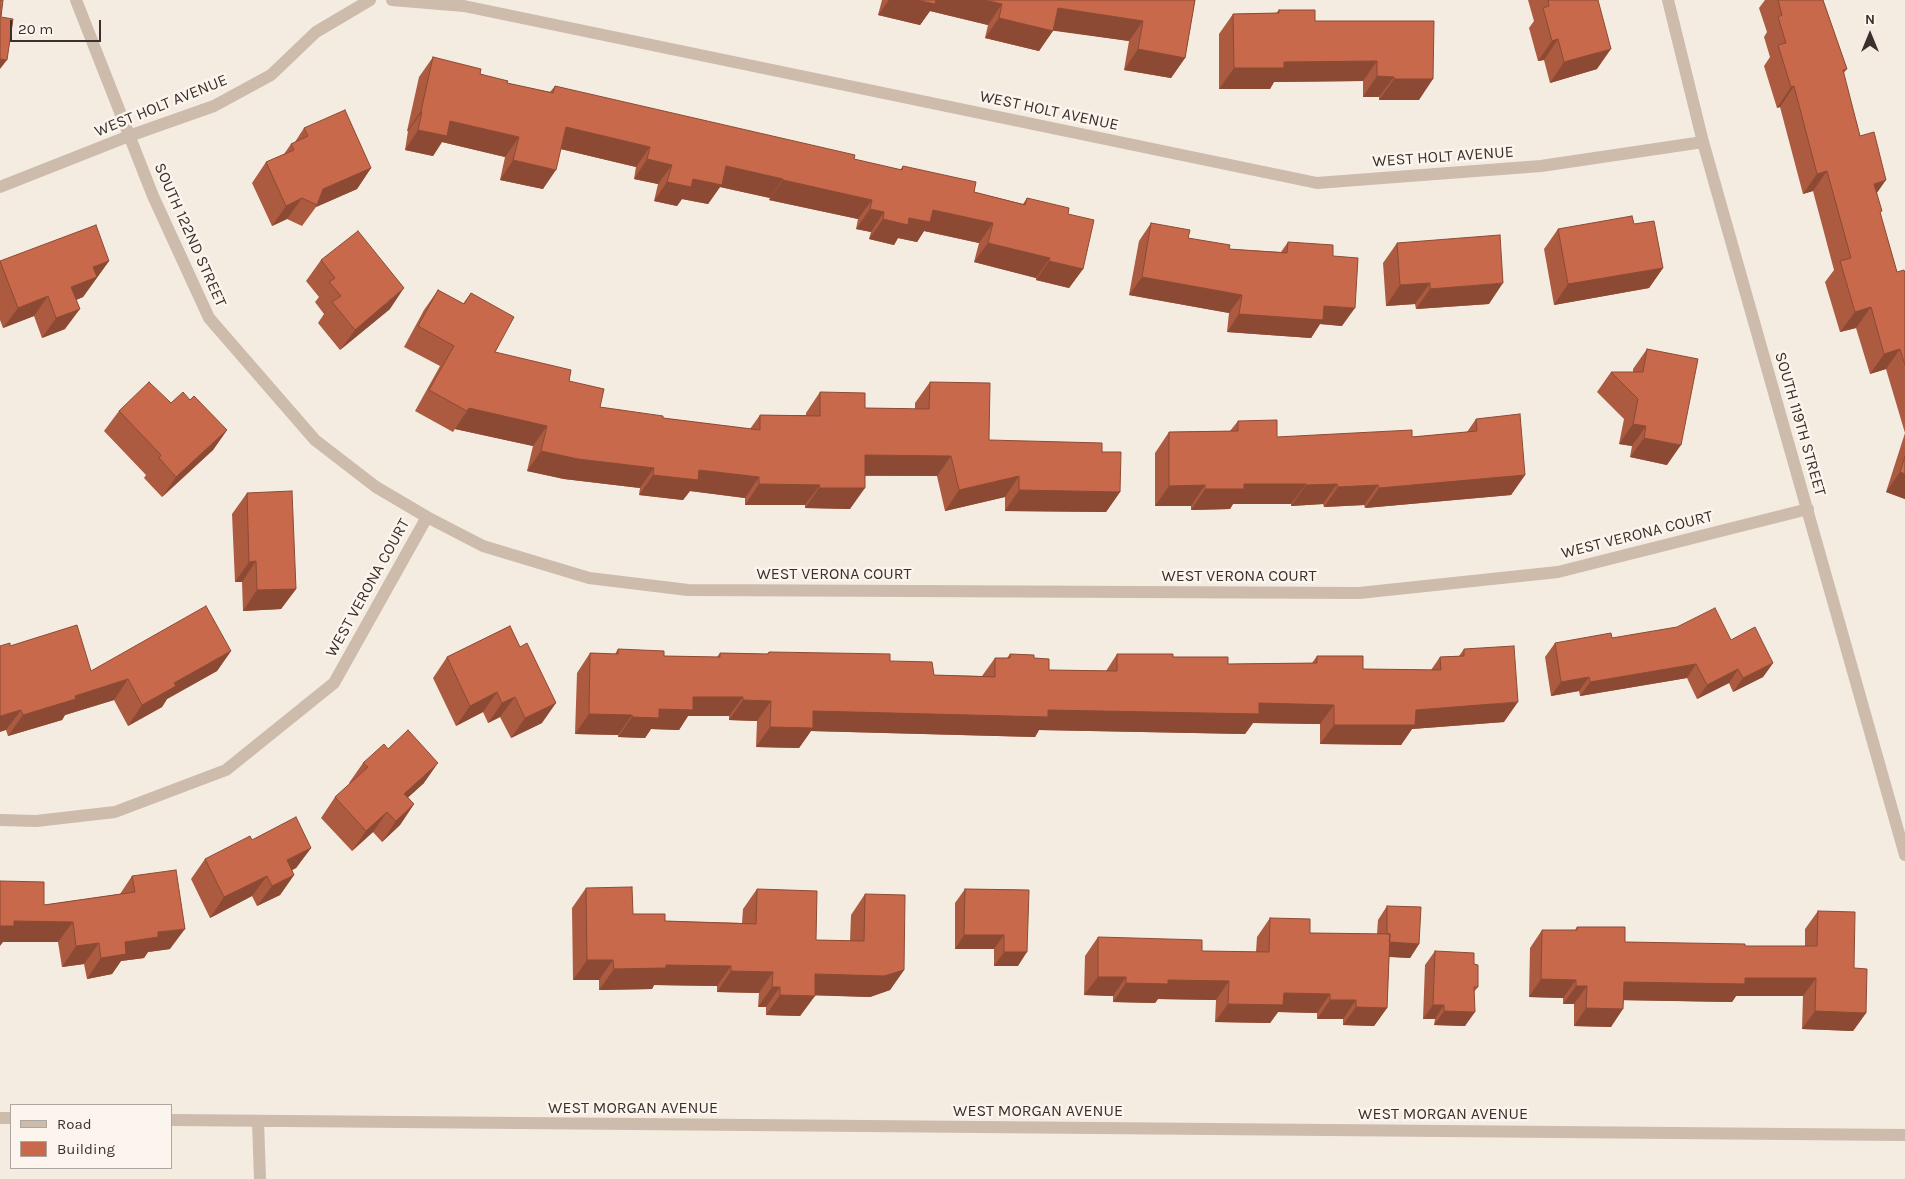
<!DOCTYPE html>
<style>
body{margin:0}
#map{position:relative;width:1905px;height:1179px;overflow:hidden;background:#f4ebe1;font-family:Karla,sans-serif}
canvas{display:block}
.legend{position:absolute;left:10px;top:1104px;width:162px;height:65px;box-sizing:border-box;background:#fbf5ee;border:1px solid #aea6a0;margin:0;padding:6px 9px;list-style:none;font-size:15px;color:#3b302b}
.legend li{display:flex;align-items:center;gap:10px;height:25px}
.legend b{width:25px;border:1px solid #aea6a0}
.north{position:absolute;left:1845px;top:10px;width:50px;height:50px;-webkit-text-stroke:4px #fbf5ee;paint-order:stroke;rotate:0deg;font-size:14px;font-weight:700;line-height:20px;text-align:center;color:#3b302b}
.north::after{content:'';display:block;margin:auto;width:18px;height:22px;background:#3b302b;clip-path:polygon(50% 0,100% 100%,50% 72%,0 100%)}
.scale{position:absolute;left:10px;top:20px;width:91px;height:22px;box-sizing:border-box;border:2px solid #3b302b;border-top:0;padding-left:6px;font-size:15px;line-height:18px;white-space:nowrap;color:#3b302b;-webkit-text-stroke:4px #fbf5ee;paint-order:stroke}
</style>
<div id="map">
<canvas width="1905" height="1179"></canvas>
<ul class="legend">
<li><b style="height:6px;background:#cdbbac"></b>Road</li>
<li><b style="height:14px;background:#c8694b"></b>Building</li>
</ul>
<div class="north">N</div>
<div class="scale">20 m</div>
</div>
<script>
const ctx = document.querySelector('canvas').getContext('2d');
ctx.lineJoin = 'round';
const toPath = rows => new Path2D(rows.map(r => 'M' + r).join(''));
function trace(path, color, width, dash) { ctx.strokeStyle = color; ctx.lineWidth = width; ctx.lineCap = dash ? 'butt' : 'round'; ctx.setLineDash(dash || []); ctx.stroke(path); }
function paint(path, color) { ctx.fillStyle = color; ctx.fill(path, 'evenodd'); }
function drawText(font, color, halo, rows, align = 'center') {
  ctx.font = font + ' Karla,sans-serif'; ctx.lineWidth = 5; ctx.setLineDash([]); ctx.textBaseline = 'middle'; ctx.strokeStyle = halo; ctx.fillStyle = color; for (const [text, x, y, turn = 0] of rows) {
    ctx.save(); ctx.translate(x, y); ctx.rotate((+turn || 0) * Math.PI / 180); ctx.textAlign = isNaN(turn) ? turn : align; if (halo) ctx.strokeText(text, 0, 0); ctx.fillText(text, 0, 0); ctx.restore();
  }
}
trace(toPath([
 [76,0,153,196,209,318,315,440,376,487,427,517],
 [392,0,464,6,1317,183,1541,166,1703,142],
 [1668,0,1703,142,1905,855],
 [0,187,129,136,214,106,271,75,316,32,370,0],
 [0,820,36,821,115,812,226,770,334,683,427,517,483,546,589,578,688,590,1359,593,1558,572,1808,509],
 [0,1118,11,1118],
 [171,1120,1905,1135],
 [258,1121,260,1179]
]), '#cdbbac', 12);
paint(toPath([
 [882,0,1195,0,1185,58,1171,78,1124,70,1129,41,1053,30,1039,51,985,38,988,25,930,11,920,25,878,15],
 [1528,0,1598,0,1597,69,1550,83,1544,60,1538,61,1529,28,1534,21],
 [1765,0,1823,0,1847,69,1843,74,1860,136,1877,194,1880,213,1897,272,1905,273,1905,499,1886,492,1905,433,1886,369,1870,374,1856,328,1840,332,1825,282,1834,270,1813,191,1803,194,1780,107,1777,108,1764,66,1770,57,1764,37,1767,32,1759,8],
 [1279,10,1315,21,1434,21,1419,100,1379,100,1379,97,1363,97,1363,81,1274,82,1270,89,1219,89,1219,34,1233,14,1276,13],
 [433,57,507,83,550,92,555,86,854,159,900,170,903,166,974,192,1023,204,1027,198,1068,214,1083,269,1069,288,1036,280,1036,278,974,262,979,243,924,231,917,242,898,238,894,245,869,239,871,232,856,229,858,219,769,200,770,198,720,187,708,204,682,199,677,206,654,201,658,184,634,179,636,167,561,149,543,189,500,180,505,157,442,142,433,156,405,150,408,131,407,131,419,77],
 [304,128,371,168,357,189,316,207,302,226,287,219,272,226,252,183,266,162,284,154,291,144,295,142],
 [1151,223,1188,238,1229,249,1281,252,1288,242,1333,256,1342,326,1320,324,1311,338,1227,332,1229,313,1129,295,1139,241],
 [1634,224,1663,268,1649,288,1554,305,1544,249,1558,229],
 [1397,243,1489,304,1416,309,1415,304,1386,306,1383,263],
 [321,260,390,309,340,350,318,323,324,314,315,302,319,297,306,281],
 [0,261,109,261,83,297,76,300,65,329,42,338,34,316,3,328,0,320],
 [438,290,463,304,471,293,495,352,569,381,600,407,663,418,750,429,760,415,806,415,806,413,820,392,865,408,915,409,915,403,930,382,989,440,1102,452,1120,492,1106,512,1005,511,1005,497,945,511,937,476,865,476,850,509,805,508,805,505,745,505,745,498,690,491,683,500,639,495,640,488,564,479,527,471,533,446,455,429,453,432,415,411,440,366,404,347,424,310],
 [1647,349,1667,465,1630,457,1632,446,1619,444,1624,419,1597,392,1611,372,1633,372,1633,369],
 [190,400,227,430,213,450,162,497,144,478,146,475,104,431,119,411,171,403],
 [1476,419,1525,475,1511,495,1365,508,1364,505,1324,507,1323,504,1291,506,1291,504,1233,504,1230,509,1191,510,1191,506,1155,506,1155,453,1169,432,1230,431,1238,421,1277,437,1412,437,1467,432],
 [247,493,296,589,281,609,243,611,242,582,235,582,232,514],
 [510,626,542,723,511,738,500,717,488,723,483,712,456,726,433,678,447,657],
 [1612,638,1731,640,1773,663,1763,677,1733,692,1729,683,1697,699,1687,678,1580,696,1579,691,1551,696,1545,657,1555,643],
 [10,646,91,671,231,651,217,671,167,699,162,707,128,726,114,700,65,715,62,720,8,736,6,730],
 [618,649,664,656,717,657,720,653,767,654,769,652,890,661,934,675,982,676,995,658,1007,658,1010,654,1034,658,1049,670,1106,671,1117,654,1173,657,1228,664,1312,663,1317,656,1363,669,1431,670,1440,657,1459,656,1464,649,1504,722,1412,729,1401,745,1320,744,1320,724,1253,723,1245,734,1039,730,1035,737,811,731,799,748,756,747,757,721,729,720,729,716,688,716,679,730,651,729,645,738,618,737,618,735,575,734,577,673,590,653,615,654],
 [388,749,424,783,408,797,414,804,400,825,382,842,373,832,352,851,321,818,335,797,350,784,349,783,363,763],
 [252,840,311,848,296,868,292,870,294,875,280,895,257,906,252,896,210,918,191,879,205,859],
 [132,876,170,949,148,952,144,958,121,961,112,974,87,979,84,964,62,967,58,942,3,942,0,881,44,905,120,894],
 [586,888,633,914,665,921,742,923,743,909,757,889,816,940,850,941,851,915,865,894,904,970,890,990,870,997,815,995,800,1016,766,1015,766,1007,758,1007,759,993,717,992,717,986,654,985,652,989,599,990,599,980,573,980,572,908],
 [965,889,1029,890,1018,966,994,966,994,949,955,949,955,903],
 [1387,906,1419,944,1410,958,1389,957,1387,1008,1374,1026,1343,1025,1343,1019,1317,1019,1317,1013,1278,1012,1270,1023,1215,1022,1216,1000,1158,999,1155,1003,1113,1002,1113,996,1084,995,1085,956,1098,937,1202,951,1256,952,1257,937,1270,918,1310,933,1377,934,1378,920],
 [1818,911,1854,968,1866,1013,1853,1031,1802,1029,1803,996,1736,996,1732,1002,1624,1000,1611,1027,1574,1026,1574,1004,1563,1004,1563,998,1529,997,1530,948,1542,930,1575,930,1577,927,1625,942,1745,946,1805,946,1805,929],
 [1435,951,1474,964,1478,987,1474,992,1465,1026,1434,1025,1435,1019,1423,1019,1425,965]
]), '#ac5a40');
paint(toPath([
 [889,0,984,0,1002,4,988,25,930,11,920,25,878,15],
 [1058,8,1143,21,1129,41,1048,30,1053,31,1039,51,985,38,999,18],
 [1558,39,1544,60,1538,61,1552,41],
 [1138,49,1185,58,1171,78,1124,70],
 [1611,49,1597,69,1550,83,1564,62],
 [0,59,7,60,0,69],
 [1377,61,1363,81,1274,82,1270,89,1219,89,1234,68,1284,62],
 [1377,76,1394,77,1379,97,1363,97],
 [1394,79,1433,79,1419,100,1379,100],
 [1794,86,1780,107,1777,108,1791,87],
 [421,111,422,112,408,131,407,131],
 [450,121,519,137,505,157,442,142,433,156,405,150,418,130],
 [566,127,650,147,636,167,552,147],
 [647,159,672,165,658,184,634,179],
 [513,160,556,170,543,189,500,180],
 [726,166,783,179,770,198,720,187,708,204,682,199,677,206,654,201,667,182,693,179],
 [371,168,357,189,316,207,323,189],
 [1827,171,1813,191,1803,194,1817,174],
 [783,180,872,200,858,219,769,200],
 [1886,180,1872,200,1874,184],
 [302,198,287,219,272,226,286,206],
 [870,209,884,212,871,232,856,229],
 [933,210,993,223,979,243,924,231,917,242,898,238,894,245,869,239,883,219,909,218],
 [988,243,1050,258,1036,278,974,262],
 [109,261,83,297,57,308,71,287,93,267],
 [1049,261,1083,269,1069,288,1036,280],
 [1663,268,1649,288,1554,305,1568,284],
 [1142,277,1242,295,1229,313,1129,295],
 [1430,283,1415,304,1386,306,1400,285],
 [1503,283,1489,304,1416,309,1430,289],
 [404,288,390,309,340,350,355,330],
 [48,296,34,316,3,328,18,308],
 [1324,306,1355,308,1342,326,1320,324,1311,338,1227,332,1239,314],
 [1871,307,1856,328,1840,332,1855,312],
 [80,309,65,329,42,338,56,318],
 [1900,349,1886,369,1870,374,1884,354],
 [469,408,547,426,533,446,455,429],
 [1633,424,1646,426,1632,446,1619,444],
 [227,430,213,450,162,497,176,477],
 [1644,438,1681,445,1667,465,1630,457],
 [541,451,654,468,640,488,564,479,527,471],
 [865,455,951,456,937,476,851,475],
 [699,470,759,477,745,498,690,491,683,500,639,495,653,475],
 [1900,472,1905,474,1905,499,1886,492],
 [1525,475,1511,495,1365,508,1379,488],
 [1019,476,1005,497,945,511,959,490],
 [759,484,820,485,805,505,745,505],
 [1244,484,1306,484,1291,504,1233,504,1230,509,1191,510,1205,489],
 [1337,484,1323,504,1291,506,1306,485],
 [1205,485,1191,506,1155,506,1169,486],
 [1378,485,1364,505,1324,507,1338,487],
 [819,488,865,488,850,509,805,508],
 [1019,490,1120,492,1106,512,1005,511],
 [256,561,242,582,235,582,249,562],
 [296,589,281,609,243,611,257,590],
 [231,651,217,671,167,699,162,707,128,726,142,705,174,683],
 [1773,663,1763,677,1733,692,1743,678],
 [1696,664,1687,678,1580,696,1590,682],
 [1738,669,1729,683,1697,699,1707,685],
 [1589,677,1579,691,1551,696,1561,682],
 [128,679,114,700,65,715,62,720,8,736,23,715,75,696],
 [497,692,483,712,456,726,470,706],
 [515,697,500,717,488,723,502,703],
 [693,697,743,697,729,716,688,716,679,730,651,729,645,738,618,737,632,717,659,709],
 [743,700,771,701,757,721,729,720],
 [1518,702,1504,722,1412,729,1401,745,1320,744,1334,725,1416,710],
 [556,703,542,723,511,738,525,718],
 [1259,703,1334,705,1320,724,1253,723,1245,734,1039,730,1035,737,811,731,799,748,756,747,770,727,813,711,1048,710],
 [21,710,6,730,0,732,0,716],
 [589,714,632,715,618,735,575,734],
 [438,763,424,783,390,814,404,794],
 [414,804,400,825,382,842,396,821],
 [387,812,373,832,352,851,366,831],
 [311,848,296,868,273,880,287,860],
 [294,875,280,895,257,906,272,886],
 [267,876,252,896,210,918,224,897],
 [14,921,73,922,58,942,3,942,0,946,0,926],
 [185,929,170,949,148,952,144,958,121,961,112,974,87,979,101,958,125,942,158,932],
 [964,935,1004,935,994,949,955,949],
 [1386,942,1419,944,1410,958,1376,956],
 [99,943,84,964,62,967,76,946],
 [1004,952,1027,952,1018,966,994,966],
 [587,960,613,960,599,980,573,980],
 [666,965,731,966,717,986,654,985,652,989,599,990,614,969],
 [904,970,890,990,870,997,801,995,815,974],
 [731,971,773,972,759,993,717,992],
 [1098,977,1126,977,1113,996,1084,995],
 [1745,978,1816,978,1803,996,1736,996,1732,1002,1611,1000,1624,982],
 [1541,979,1576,980,1563,998,1529,997],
 [1168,980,1229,981,1216,1000,1158,999,1155,1003,1113,1002,1126,983],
 [1576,986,1587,986,1574,1004,1563,1004],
 [772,987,780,987,766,1007,758,1007],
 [1284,993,1330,994,1317,1013,1278,1012,1270,1023,1215,1022,1228,1004],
 [780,995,815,996,800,1016,766,1015],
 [1330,1000,1356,1000,1343,1019,1317,1019],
 [1433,1005,1444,1005,1435,1019,1423,1019],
 [1356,1007,1387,1008,1374,1026,1343,1025],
 [1586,1008,1623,1009,1611,1027,1574,1026],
 [1444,1011,1475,1012,1465,1026,1434,1025],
 [1815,1011,1866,1013,1853,1031,1802,1029]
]), '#8c4a34');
const building = toPath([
 [0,0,3,0,1,17,13,19,7,60,0,59,0,0],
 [916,0,936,0,935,4,916,0],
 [984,0,1195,0,1185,58,1138,49,1143,21,1058,8,1053,31,999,18,1002,4,984,0],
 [1548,0,1598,0,1611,49,1564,62,1558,39,1552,41,1543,8,1549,6,1548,0],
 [1778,0,1823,0,1847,69,1843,70,1860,136,1874,132,1886,180,1874,184,1882,211,1880,212,1897,272,1904,270,1905,273,1905,365,1900,349,1884,354,1871,307,1855,312,1840,261,1851,258,1827,171,1817,174,1794,86,1791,87,1778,45,1786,43,1778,17,1782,15,1778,0],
 [1279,10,1315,10,1315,21,1434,21,1433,79,1394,79,1394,77,1377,76,1377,61,1284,62,1284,68,1234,68,1233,14,1279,13,1279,10],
 [433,57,481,69,480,74,508,81,507,83,553,93,555,86,855,155,854,159,902,170,903,166,976,182,974,192,1025,205,1027,198,1069,208,1068,214,1094,220,1083,269,1049,261,1050,258,988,243,993,223,933,210,930,222,909,218,908,225,883,219,884,212,870,209,872,200,783,180,783,179,726,166,722,185,693,179,691,187,667,182,672,165,647,159,650,147,566,127,556,170,513,160,519,137,450,121,447,136,418,130,422,112,421,111,433,57],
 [345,110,371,168,323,189,317,205,302,198,286,206,266,162,294,150,291,144,308,136,304,128,345,110],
 [1632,216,1634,224,1654,221,1663,268,1568,284,1558,229,1632,216],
 [1151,223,1190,230,1188,238,1230,245,1229,249,1287,253,1288,242,1333,245,1333,256,1358,258,1355,308,1324,306,1323,320,1239,314,1242,295,1142,277,1151,223],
 [96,225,109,261,93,267,97,277,71,287,80,309,56,318,48,296,18,308,0,261,96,225],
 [358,231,404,288,355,330,332,302,341,296,329,282,335,278,321,260,358,231],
 [1500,235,1503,283,1430,289,1430,283,1400,285,1397,243,1500,235],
 [438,290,464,304,471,293,514,317,495,352,571,370,569,381,604,389,600,407,663,416,663,418,760,430,760,415,820,416,820,392,865,393,865,408,929,409,930,382,990,383,989,440,1102,443,1102,452,1121,452,1120,492,1019,490,1019,476,959,490,951,456,865,455,865,488,819,488,820,485,759,484,759,477,699,470,698,480,653,475,654,468,578,459,541,451,547,426,469,408,467,411,429,390,454,346,418,326,438,290],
 [1647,349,1698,359,1681,445,1644,438,1646,426,1633,424,1638,399,1611,372,1643,372,1647,349],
 [149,382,171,403,183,392,190,400,194,396,227,430,176,477,159,458,161,455,119,411,149,382],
 [1520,414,1525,475,1379,488,1378,485,1338,487,1337,484,1306,485,1306,484,1244,484,1244,489,1205,489,1205,485,1169,486,1169,432,1238,431,1238,421,1277,420,1277,437,1412,430,1412,437,1477,431,1476,419,1520,414],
 [1905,456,1905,474,1900,472,1905,456],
 [292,491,296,589,257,590,256,561,249,562,247,493,292,491],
 [206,606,231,651,174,683,176,686,142,705,128,679,75,696,76,699,23,715,21,710,0,716,0,646,10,643,10,646,77,625,91,671,206,606],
 [1715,608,1731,640,1755,627,1773,663,1743,678,1738,669,1707,685,1696,664,1590,682,1589,677,1561,682,1555,643,1611,633,1612,638,1677,627,1715,608],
 [510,626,520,647,527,643,556,703,525,718,515,697,502,703,497,692,470,706,447,657,510,626],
 [1514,646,1518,702,1416,710,1415,725,1334,725,1334,705,1259,703,1259,714,1048,710,1048,717,813,711,813,728,770,727,771,701,743,700,743,697,693,697,693,710,659,709,659,718,632,717,632,715,589,714,590,653,618,654,618,649,664,651,664,656,720,657,720,653,768,654,769,652,890,654,890,661,932,662,934,675,995,677,995,658,1010,658,1010,654,1034,655,1034,658,1049,659,1049,670,1117,671,1117,654,1173,654,1173,657,1228,657,1228,664,1317,663,1317,656,1363,656,1363,669,1441,670,1440,657,1464,656,1464,649,1514,646],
 [408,730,438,763,404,794,414,804,396,821,387,812,366,831,335,797,368,767,363,763,384,744,388,749,408,730],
 [296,817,311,848,287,860,294,875,272,886,267,876,224,897,205,859,250,836,252,840,296,817],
 [176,870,185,929,158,932,158,937,125,942,126,954,101,958,99,943,76,946,73,922,14,921,14,926,0,926,0,881,44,882,44,905,135,892,132,876,176,870],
 [632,887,633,914,665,914,665,921,756,924,757,889,817,891,816,940,864,941,865,894,905,895,904,970,884,976,815,974,815,996,780,995,780,987,772,987,773,972,731,971,731,966,666,965,666,968,614,969,613,960,587,960,586,888,632,887],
 [965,889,1029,890,1027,952,1004,952,1004,935,964,935,965,889],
 [1387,906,1421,907,1419,944,1389,942,1390,934,1387,934,1387,906],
 [1818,911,1855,912,1854,968,1867,969,1866,1013,1815,1011,1816,978,1745,978,1745,984,1624,982,1623,1009,1586,1008,1587,986,1576,986,1576,980,1541,979,1542,930,1577,930,1577,927,1625,927,1625,942,1745,944,1745,946,1817,946,1818,911],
 [1270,918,1310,919,1310,933,1390,934,1387,1008,1356,1007,1356,1000,1330,1000,1330,994,1284,993,1283,1005,1228,1004,1229,981,1168,980,1168,984,1126,983,1126,977,1098,977,1098,937,1202,940,1202,951,1269,952,1270,918],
 [1435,951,1474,953,1474,964,1478,965,1478,987,1474,987,1475,1012,1444,1011,1444,1005,1433,1005,1435,951]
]);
paint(building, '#c8694b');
trace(building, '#8c4a34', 1);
drawText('16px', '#3b302b', '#fbf5ee', [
 ["WEST HOLT AVENUE",161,106,-22],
 ["WEST HOLT AVENUE",1049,111,12],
 ["WEST HOLT AVENUE",1443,157,-4],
 ["SOUTH 122ND STREET",190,235,66],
 ["SOUTH 119TH STREET",1800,424,74],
 ["WEST VERONA COURT",1637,535,-14],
 ["WEST VERONA COURT",834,574],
 ["WEST VERONA COURT",1239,576],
 ["WEST VERONA COURT",368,588,-61],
 ["WEST MORGAN AVENUE",633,1108],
 ["WEST MORGAN AVENUE",1038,1111],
 ["WEST MORGAN AVENUE",1443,1114]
]);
</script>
